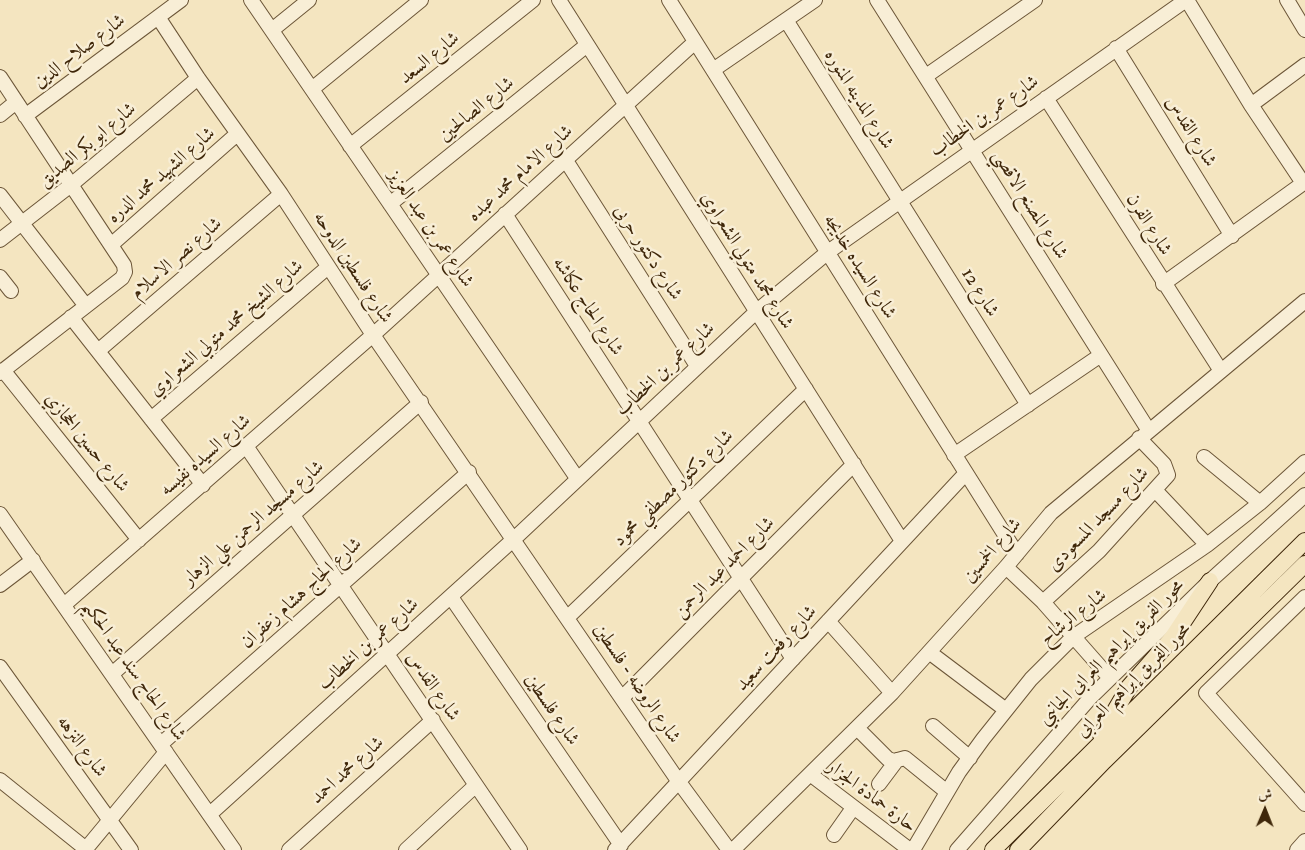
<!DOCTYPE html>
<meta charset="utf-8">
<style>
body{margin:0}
#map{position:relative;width:1305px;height:850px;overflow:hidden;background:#f4e5c0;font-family:"IM FELL Double Pica",Amiri,serif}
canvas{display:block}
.north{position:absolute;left:1240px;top:785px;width:50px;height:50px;-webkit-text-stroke:4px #f8eed6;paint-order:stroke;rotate:1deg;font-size:14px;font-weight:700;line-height:20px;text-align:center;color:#3f270a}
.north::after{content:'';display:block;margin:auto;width:18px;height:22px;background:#3f270a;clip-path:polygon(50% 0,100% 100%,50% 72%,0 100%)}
</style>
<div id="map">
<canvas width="1305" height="850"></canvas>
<div class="north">ش</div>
</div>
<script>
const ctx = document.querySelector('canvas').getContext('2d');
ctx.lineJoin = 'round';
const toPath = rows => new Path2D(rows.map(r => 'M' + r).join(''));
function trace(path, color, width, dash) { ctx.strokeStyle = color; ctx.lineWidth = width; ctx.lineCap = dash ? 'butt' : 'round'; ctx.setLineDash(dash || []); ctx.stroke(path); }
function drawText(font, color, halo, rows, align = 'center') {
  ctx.font = font + ' "IM FELL Double Pica",Amiri,serif'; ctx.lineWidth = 5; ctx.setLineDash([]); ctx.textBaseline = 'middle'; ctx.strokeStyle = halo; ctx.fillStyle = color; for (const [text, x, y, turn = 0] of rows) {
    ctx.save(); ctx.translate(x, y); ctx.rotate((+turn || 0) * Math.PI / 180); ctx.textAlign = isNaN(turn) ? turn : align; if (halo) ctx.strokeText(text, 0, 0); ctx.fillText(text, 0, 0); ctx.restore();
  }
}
const minor = toPath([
 [251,0,577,478],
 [559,0,902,541],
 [669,0,1017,554],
 [877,0,1149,431],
 [1187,0,1251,105,1303,183],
 [1287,0,1305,30],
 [158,17,198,78,281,194,373,335,679,782,729,850],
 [786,20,1028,405],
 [272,30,309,0],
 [1116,48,1232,236],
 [713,70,815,0],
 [926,76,1035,0],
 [0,77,124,265,125,272,122,278,0,373],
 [312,89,421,0],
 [1046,98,1221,371],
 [1251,105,1305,65],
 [0,115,16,102],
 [25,116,181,0],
 [350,146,533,0],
 [565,159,697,366],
 [0,195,86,306],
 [390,204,587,45],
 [505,214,793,659],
 [0,240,71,185,198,78],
 [111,245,237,134],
 [0,277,11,291],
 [1163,284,1305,182],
 [71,317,203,485],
 [98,351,281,194],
 [3,370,139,540],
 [151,419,328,267],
 [246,446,520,850],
 [954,455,1101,355],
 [1204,457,1260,503],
 [1155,490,1207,545],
 [0,514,234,850],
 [1006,567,1043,602,1110,678],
 [0,585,33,560],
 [451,597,621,845],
 [1305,597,1206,693,1305,804],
 [1043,602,1099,551,1168,475,1164,464,1139,438],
 [64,605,373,335,695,42],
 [568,617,806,389],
 [828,621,892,693],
 [929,652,1006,710],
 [0,667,131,850],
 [112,674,421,402],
 [622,698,854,464],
 [933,726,970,758],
 [857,728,888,759,894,761,905,758,947,792],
 [161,744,469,472],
 [810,774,910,850],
 [0,780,86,849],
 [879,784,897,760],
 [210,814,514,539,756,312,828,252,1186,0],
 [834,835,853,808],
 [85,850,166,752],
 [289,850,433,720],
 [406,850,476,785],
 [615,850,966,473],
 [733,850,892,693,1006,567,1051,513,1305,301],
 [913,850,959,772,983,739,1031,679,1073,637,1207,545,1260,503,1305,462],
 [957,850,1091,697,1210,581,1305,495],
 [1297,850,1305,841]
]);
const major = toPath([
 [1101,735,1129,687,1173,637,1210,581],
 [993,850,1305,541],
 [1018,850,1104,761,1305,564]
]);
trace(minor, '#6c5638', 16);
trace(major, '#3f270a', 18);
trace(minor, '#f8eed6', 14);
trace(major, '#f4e5c0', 16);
drawText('19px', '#3f270a', '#f8eed6', [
 ["شارع صلاح الدين",80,52,-37],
 ["شارع السعد",430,59,-39],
 ["شارع المدينه المنوره",858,100,58],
 ["شارع الصالحين",477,110,-39],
 ["شارع عمر بن الخطاب",985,117,-35],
 ["شارع القدس",1190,132,58],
 ["شارع ابو بكر الصديق",88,146,-40],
 ["شارع الامام محمد عبده",521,174,-42],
 ["شارع الشهيد محمد الدره",162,176,-41],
 ["شارع المصنع الاقصي",1029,205,58],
 ["شارع الفرن",1148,225,58],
 ["شارع عمر بن عبد العزيز",430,229,56],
 ["شارع دكتور حربى",647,253,57],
 ["شارع نصر الاسلام",177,259,-41],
 ["شارع محمد متولي الشعراوي",746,261,58],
 ["شارع السيده خديجه",859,267,58],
 ["شارع فلسطين الدوحه",352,268,57],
 ["شارع 12",979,293,58],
 ["شارع الحاج عكاشه",587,307,57],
 ["شارع الشيخ محمد متولي الشعراوي",227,329,-41],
 ["شارع عمر بن الخطاب",666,370,-43],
 ["شارع حسين الحجازي",86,443,51],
 ["شارع السيده نفيسه",206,456,-41],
 ["شارع دكتور مصطفي محمود",674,489,-44],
 ["شارع مسجد المسعودى",1099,520,-46],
 ["شارع مسجد الرحمن علي الزهار",254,524,-41],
 ["شارع الخمسين",993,551,-49],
 ["شارع احمد عبد الرحمن",725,568,-45],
 ["شارع الحاج هشام زعفران",302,594,-42],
 ["شارع الرشاح",1074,618,-38],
 ["شارع عمر بن الخطاب",369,645,-42],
 ["شارع رفعت سعيد",777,649,-47],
 ["محور الفريق إبراهيم العرابى الجانبي",1112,653,-45],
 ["شارع الحاج سند عبد الحكيم",133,671,55],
 ["محور الفريق إبراهيم العرابى",1134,681,-45],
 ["شارع الروضه - فلسطين",636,684,56],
 ["شارع القدس",432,687,55],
 ["شارع فلسطين",551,710,56],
 ["شارع النزهه",81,747,54],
 ["شارع محمد احمد",348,771,-42],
 ["حارة حمادة الجزار",871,797,37]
]);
</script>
